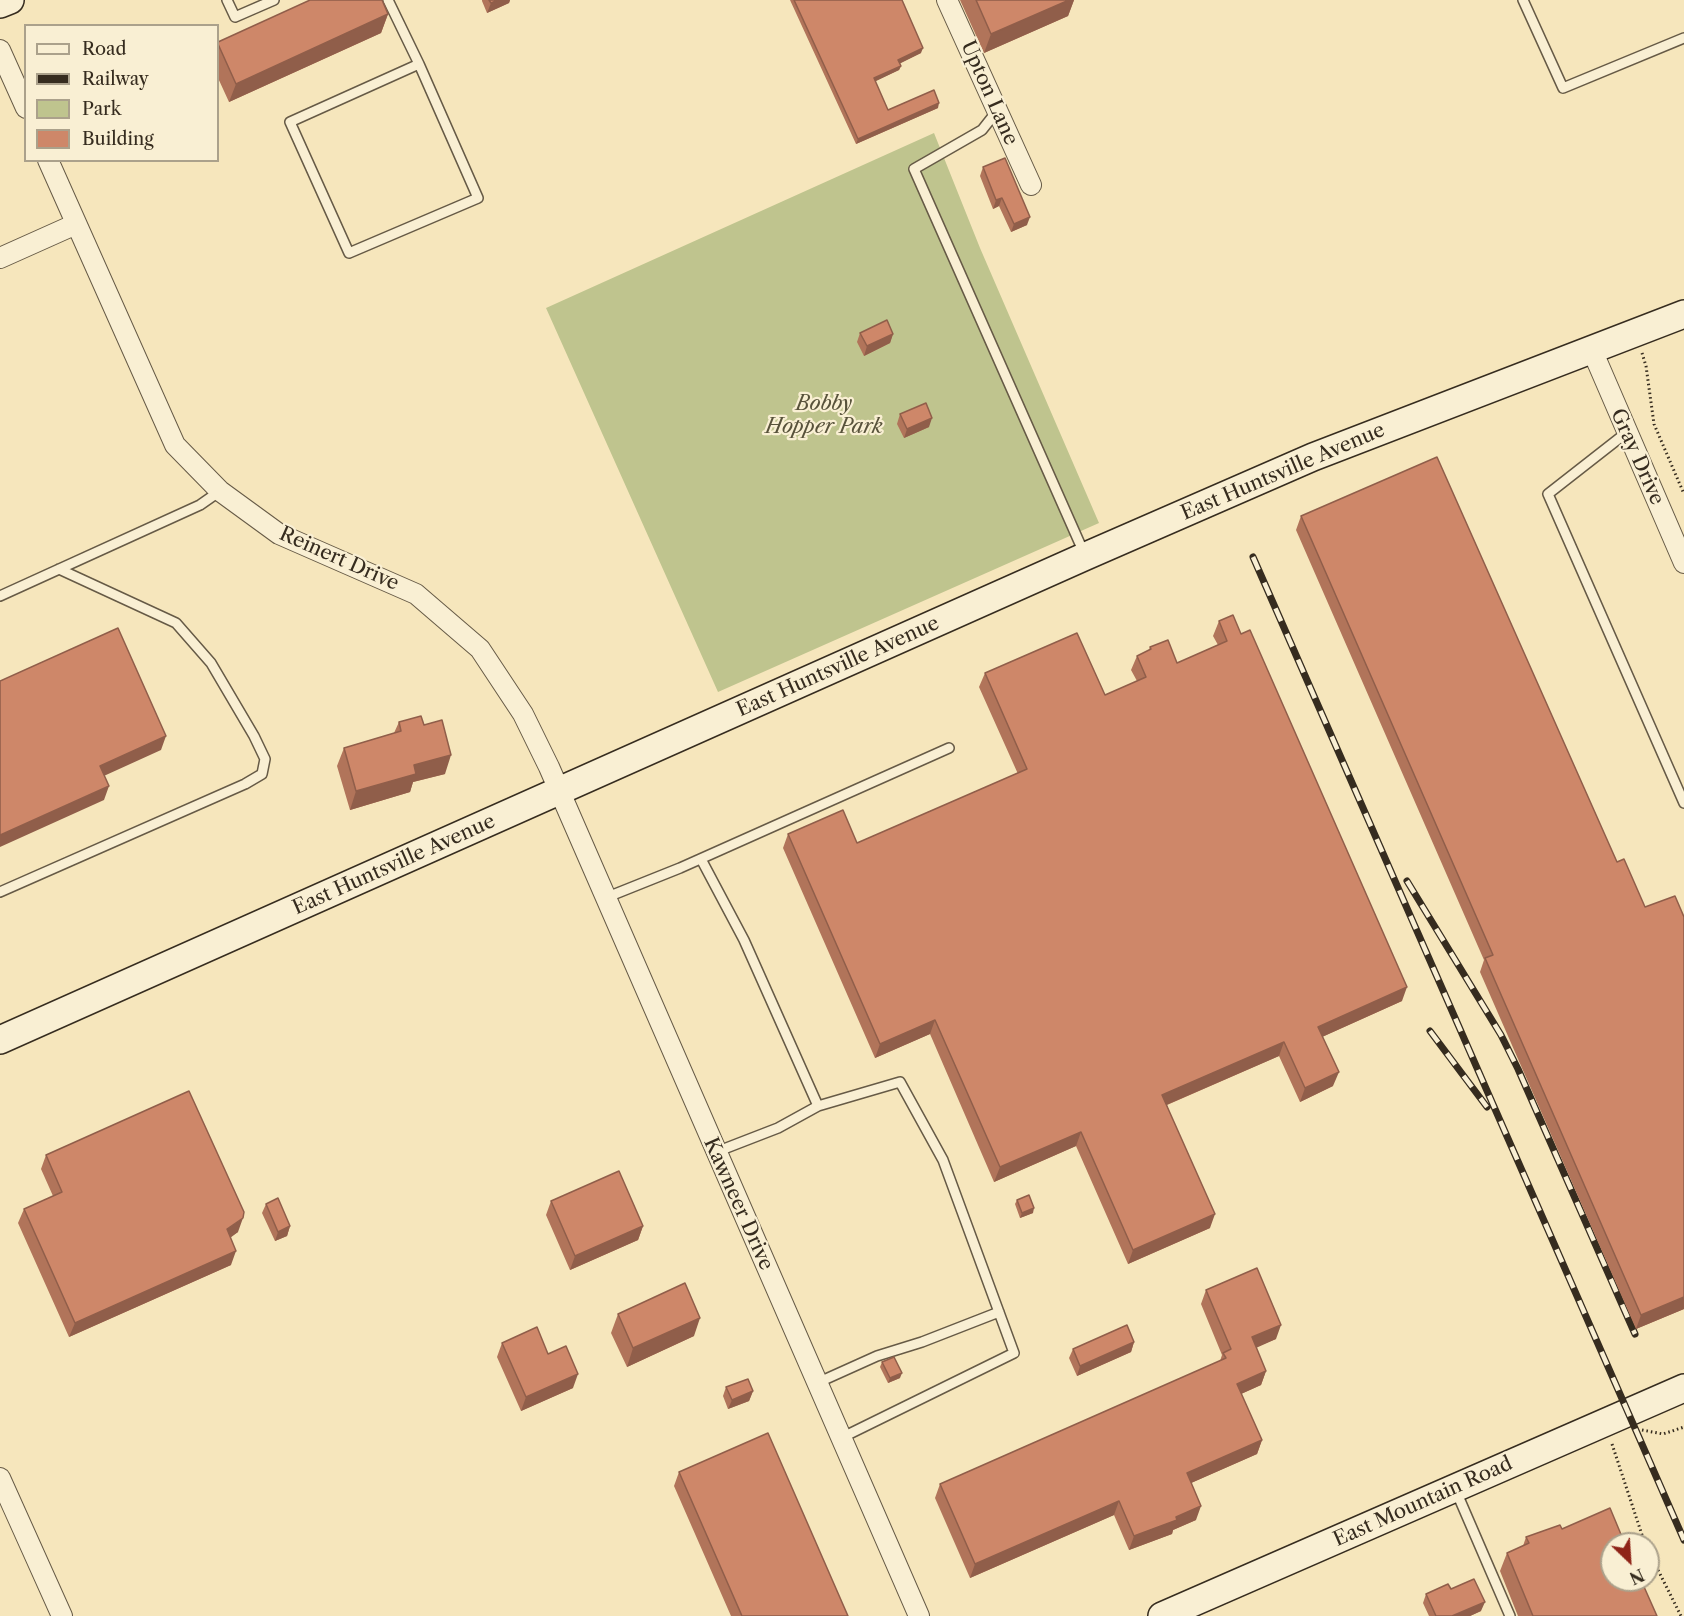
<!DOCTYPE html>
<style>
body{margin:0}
#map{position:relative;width:1684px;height:1616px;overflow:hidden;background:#f6e6bc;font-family:"Libre Caslon Text",serif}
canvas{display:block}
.legend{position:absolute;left:24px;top:24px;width:195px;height:138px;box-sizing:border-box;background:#f9efd3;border:2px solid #aba18b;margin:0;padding:8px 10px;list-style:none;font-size:18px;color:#362c1f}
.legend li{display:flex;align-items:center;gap:12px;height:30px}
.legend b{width:30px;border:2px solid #aba18b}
.north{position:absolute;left:1600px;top:1532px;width:60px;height:60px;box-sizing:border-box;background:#f9efd3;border:2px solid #aba18b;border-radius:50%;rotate:155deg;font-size:16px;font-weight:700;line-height:24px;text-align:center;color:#362c1f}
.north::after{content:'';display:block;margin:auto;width:21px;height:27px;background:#8f2418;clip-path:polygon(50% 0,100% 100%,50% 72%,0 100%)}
</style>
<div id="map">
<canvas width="1684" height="1616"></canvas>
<ul class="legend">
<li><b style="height:8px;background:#f9efd3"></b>Road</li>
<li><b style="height:8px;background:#362c1f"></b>Railway</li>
<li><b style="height:16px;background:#bfc48e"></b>Park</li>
<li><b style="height:16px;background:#ce8769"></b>Building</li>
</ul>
<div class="north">N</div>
</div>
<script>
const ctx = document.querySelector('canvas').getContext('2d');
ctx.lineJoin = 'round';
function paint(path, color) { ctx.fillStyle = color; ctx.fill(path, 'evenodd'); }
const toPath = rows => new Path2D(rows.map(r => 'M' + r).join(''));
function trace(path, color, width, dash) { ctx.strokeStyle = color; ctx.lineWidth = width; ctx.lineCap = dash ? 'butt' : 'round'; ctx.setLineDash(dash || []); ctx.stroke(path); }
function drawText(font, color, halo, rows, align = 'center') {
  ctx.font = font + ' "Libre Caslon Text",serif'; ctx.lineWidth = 4.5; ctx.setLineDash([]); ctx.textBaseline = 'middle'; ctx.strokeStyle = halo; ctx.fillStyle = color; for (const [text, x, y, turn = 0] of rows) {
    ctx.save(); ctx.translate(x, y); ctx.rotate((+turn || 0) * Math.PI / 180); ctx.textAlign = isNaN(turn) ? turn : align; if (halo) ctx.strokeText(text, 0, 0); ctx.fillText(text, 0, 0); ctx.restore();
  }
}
paint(toPath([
 [934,133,980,248,1099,523,718,692,546,308]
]), '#bfc48e');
const lane = toPath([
 [227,0,235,17,274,0],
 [388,0,419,64,478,198,349,253,290,122,419,64],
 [1523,0,1563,88,1684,38],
 [997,111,982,130,914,169,1084,553],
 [1626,433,1548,494,1684,803],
 [0,596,200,505,220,491],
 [701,859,744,940,818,1106,778,1128,716,1152],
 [0,892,245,784,262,774,265,759,254,736,211,663,176,623,59,569],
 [605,898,680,868,949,748],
 [818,1106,900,1082,943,1160,1014,1353,841,1438],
 [817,1383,877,1356,922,1342,999,1312],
 [1456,1491,1510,1616]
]);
const street = toPath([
 [947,0,1031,185],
 [0,50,26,108],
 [48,160,175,445,220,491,279,534,416,594,480,649,523,714,549,767,919,1616],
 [0,258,76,224],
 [1592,350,1684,563],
 [0,1478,62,1616]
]);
const secondary = toPath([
 [0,4,10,0],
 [0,1040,1086,556,1313,457,1684,314],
 [1162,1616,1684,1388]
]);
trace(lane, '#665a46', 12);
trace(street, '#665a46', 22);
trace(secondary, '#362c1f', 30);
trace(toPath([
 [1642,353,1646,366,1654,424,1684,494],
 [1642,1430,1663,1434,1684,1427],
 [1612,1444,1645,1544],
 [1648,1550,1681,1616]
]), '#362c1f', 3, [1.5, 3]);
trace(lane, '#f9efd3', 9);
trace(street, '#f9efd3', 20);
trace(secondary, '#f9efd3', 27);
const rail = toPath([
 [1253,557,1684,1540],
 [1407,881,1501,1035,1518,1069,1635,1334],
 [1430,1031,1487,1107]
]);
trace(rail, '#362c1f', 7);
trace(rail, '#f9efd3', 4.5, [14]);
paint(toPath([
 [482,0,510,0,509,3,487,13,482,1],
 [790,0,902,0,921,53,900,63,901,66,899,70,875,81,888,110,938,108,856,144],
 [960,0,1074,0,1068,16,984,53],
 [388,14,381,33,229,102,218,78,218,42],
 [983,167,1027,225,1011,232,999,206,993,209,980,176],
 [860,333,893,334,890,343,864,356,857,342],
 [900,414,929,427,904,438,897,424],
 [1301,516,1684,1309,1636,1329,1480,972,1484,960,1296,530],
 [1219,621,1402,1001,1322,1037,1333,1086,1300,1102,1279,1056,1167,1105,1210,1228,1128,1264,1076,1146,994,1182,930,1034,875,1058,783,848,788,834,857,843,1018,774,979,687,985,673,1105,695,1137,681,1131,670,1137,656,1149,650,1150,647,1177,663,1218,645,1213,636],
 [399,722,424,725,445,774,413,782,410,792,350,810,337,766,344,748,394,733],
 [46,1155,238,1232,230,1237,231,1265,69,1337,18,1223,24,1209,53,1196,41,1169],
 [1017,1200,1033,1213,1020,1218,1015,1204],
 [551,1201,643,1226,638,1240,570,1270,546,1215],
 [266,1204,290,1226,287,1236,275,1241,262,1213],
 [1206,1290,1276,1339,1256,1347,1266,1371,1261,1385,1241,1394,1262,1440,1257,1454,1191,1483,1196,1520,1173,1530,1172,1534,1129,1550,1114,1515,970,1578,935,1498,940,1484,1220,1361,1222,1355,1201,1304],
 [618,1314,694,1336,627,1367,611,1333],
 [1134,1342,1131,1352,1077,1376,1069,1358,1073,1349],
 [502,1343,548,1354,573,1388,521,1411,497,1357],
 [882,1362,900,1378,888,1383,880,1367],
 [726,1387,753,1391,749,1401,728,1409,723,1396],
 [679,1472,848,1616,731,1616,674,1486],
 [1562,1529,1657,1616,1518,1616,1500,1571,1507,1553,1523,1546,1526,1537],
 [1451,1589,1481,1611,1470,1616,1429,1616,1423,1603,1426,1594]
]), '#b1745a');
paint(toPath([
 [498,0,510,0,509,3,487,13,491,3],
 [1069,0,1074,0,1068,16,984,53,991,34],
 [388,14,381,33,229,102,236,84],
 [923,48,921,53,897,65,898,60],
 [901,66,899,70,872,83,874,78],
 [939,103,938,108,856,144,858,139],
 [1002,198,999,206,993,209,996,200],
 [1030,217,1027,225,1011,232,1014,224],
 [893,334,890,343,864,356,867,346],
 [932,418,929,427,904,438,907,429],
 [166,736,161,750,95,780,100,766],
 [451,755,445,774,413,782,410,792,350,810,356,791,414,765],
 [109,786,104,800,0,847,0,835],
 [1407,987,1402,1001,1313,1041,1318,1027],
 [935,1020,930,1034,875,1058,880,1044],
 [1284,1042,1279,1056,1157,1109,1162,1095],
 [1339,1072,1333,1086,1300,1102,1305,1088],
 [1081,1132,1076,1146,994,1182,1000,1167],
 [1034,1208,1033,1213,1020,1218,1022,1213],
 [1215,1214,1210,1228,1128,1264,1133,1250],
 [243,1218,238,1232,222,1244,227,1229],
 [290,1226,287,1236,275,1241,278,1232],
 [643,1226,638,1240,570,1270,575,1256],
 [236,1251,231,1265,69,1337,75,1323],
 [1684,1297,1684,1309,1636,1329,1641,1315],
 [700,1318,694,1336,627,1367,633,1348],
 [1281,1325,1276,1339,1247,1352,1252,1337],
 [1134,1342,1131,1352,1077,1376,1080,1366],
 [1266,1371,1261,1385,1232,1398,1237,1384],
 [902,1373,900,1378,888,1383,890,1378],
 [578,1374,573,1388,521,1411,526,1397],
 [753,1391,749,1401,728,1409,732,1400],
 [1262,1440,1257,1454,1182,1487,1187,1473],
 [1119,1501,1114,1515,970,1578,975,1564],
 [1201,1506,1196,1520,1173,1530,1172,1534,1129,1550,1134,1536],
 [1485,1602,1481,1611,1470,1616,1452,1616]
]), '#905e4a');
const building = toPath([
 [310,0,382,0,388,14,236,84,218,44,218,42,310,0],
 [489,0,498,0,491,3,489,0],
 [794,0,902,0,923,48,898,60,901,66,874,78,888,110,934,90,939,103,858,139,794,0],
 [976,0,1069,0,991,34,976,0],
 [1005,158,1030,217,1014,224,1002,198,996,200,983,167,1005,158],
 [887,320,893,334,867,346,860,333,887,320],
 [926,403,932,418,907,429,900,414,926,403],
 [1437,457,1617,862,1624,859,1645,907,1675,896,1684,917,1684,1297,1641,1315,1485,958,1493,955,1301,516,1437,457],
 [1233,615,1241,634,1250,630,1407,987,1318,1027,1339,1072,1305,1088,1284,1042,1162,1095,1215,1214,1133,1250,1081,1132,1000,1167,935,1020,880,1044,788,834,843,810,857,843,1027,769,985,673,1077,633,1105,695,1146,677,1137,656,1151,649,1150,647,1168,640,1177,663,1227,641,1219,621,1233,615],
 [118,628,166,736,100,766,109,786,0,835,0,681,118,628],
 [421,716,424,725,442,720,451,755,414,765,416,774,356,791,344,748,401,731,399,722,421,716],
 [189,1091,244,1212,243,1218,227,1229,236,1251,75,1323,24,1209,62,1192,46,1155,189,1091],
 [619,1171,643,1226,575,1256,551,1201,619,1171],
 [1029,1195,1034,1208,1022,1213,1017,1200,1029,1195],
 [278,1198,290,1226,278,1232,266,1204,278,1198],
 [1257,1268,1281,1325,1252,1337,1266,1371,1237,1384,1262,1440,1187,1473,1201,1506,1176,1517,1177,1520,1134,1536,1119,1501,975,1564,940,1484,1226,1358,1223,1353,1231,1349,1206,1290,1257,1268],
 [685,1283,700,1318,633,1348,618,1314,685,1283],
 [1127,1325,1134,1342,1080,1366,1073,1349,1127,1325],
 [537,1327,548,1354,566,1346,578,1374,526,1397,502,1343,537,1327],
 [894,1357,902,1373,890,1378,882,1362,894,1357],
 [748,1379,753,1391,732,1400,726,1387,748,1379],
 [768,1433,848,1616,742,1616,679,1472,768,1433],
 [1610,1508,1625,1544,1612,1544,1612,1580,1641,1580,1657,1616,1533,1616,1507,1553,1529,1543,1526,1537,1560,1525,1562,1529,1610,1508],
 [1474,1579,1485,1602,1452,1616,1436,1616,1426,1594,1448,1584,1451,1589,1474,1579]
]);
paint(building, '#ce8769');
trace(building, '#905e4a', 1.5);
drawText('20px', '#362c1f', '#f9efd3', [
 ["Upton Lane",989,93,66],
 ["Gray Drive",1637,457,66],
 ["East Huntsville Avenue",1283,472,-23],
 ["Reinert Drive",339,559,24],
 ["East Huntsville Avenue",838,667,-24],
 ["East Huntsville Avenue",394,865,-24],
 ["Kawneer Drive",738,1204,66],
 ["East Mountain Road",1423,1502,-24]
]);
drawText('italic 20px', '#58523b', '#f9efd3', [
 ["Bobby",824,404],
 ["Hopper Park",824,427]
]);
</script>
